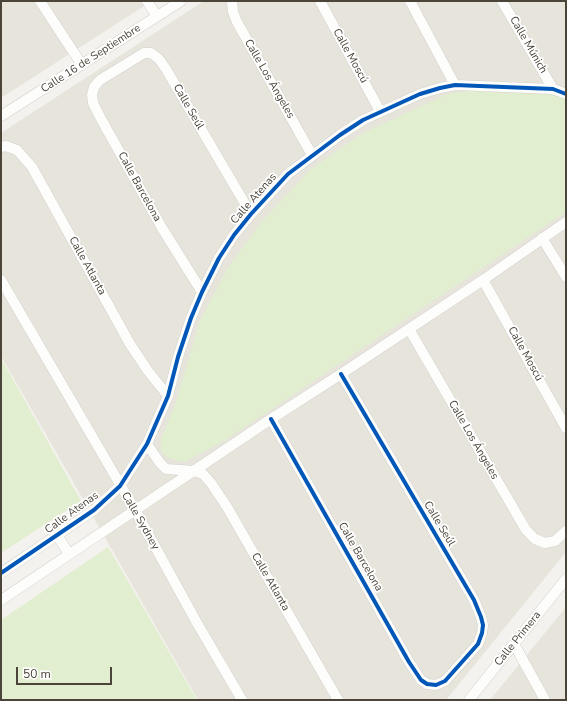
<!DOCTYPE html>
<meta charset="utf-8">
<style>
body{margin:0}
#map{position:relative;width:567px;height:701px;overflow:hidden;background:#f4f2ee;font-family:"Nunito Sans",sans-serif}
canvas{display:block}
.frame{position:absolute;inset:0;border:2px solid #4b4439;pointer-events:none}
.scale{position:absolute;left:16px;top:667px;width:96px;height:18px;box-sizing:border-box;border:2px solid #4b4439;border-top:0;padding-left:5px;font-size:12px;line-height:14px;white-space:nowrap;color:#4b4439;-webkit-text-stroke:3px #fff;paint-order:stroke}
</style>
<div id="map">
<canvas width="567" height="701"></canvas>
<div class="frame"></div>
<div class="scale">50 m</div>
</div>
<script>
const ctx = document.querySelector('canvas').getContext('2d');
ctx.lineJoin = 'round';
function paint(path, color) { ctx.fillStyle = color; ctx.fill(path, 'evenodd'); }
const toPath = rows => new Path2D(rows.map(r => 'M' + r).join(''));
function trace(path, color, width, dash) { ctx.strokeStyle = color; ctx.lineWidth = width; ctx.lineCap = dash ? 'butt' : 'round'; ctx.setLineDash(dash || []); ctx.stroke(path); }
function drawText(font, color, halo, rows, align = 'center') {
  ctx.font = font + ' "Nunito Sans",sans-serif'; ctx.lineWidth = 3.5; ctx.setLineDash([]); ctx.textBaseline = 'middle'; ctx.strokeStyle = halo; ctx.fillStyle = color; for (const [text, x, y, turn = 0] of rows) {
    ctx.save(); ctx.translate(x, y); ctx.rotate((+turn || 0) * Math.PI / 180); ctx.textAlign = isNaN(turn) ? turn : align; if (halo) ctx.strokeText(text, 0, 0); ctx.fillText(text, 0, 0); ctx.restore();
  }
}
paint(toPath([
 [1,1,152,1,1,98],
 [204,1,566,1,566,552,446,700,198,700,1,356,1,133],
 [566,607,566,700,490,700]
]), '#e7e4dc');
paint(toPath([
 [504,88,555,92,566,98,566,212,222,442,184,462,168,458,161,451,161,439,175,405,200,321,227,269,262,221,311,169,363,133,450,93],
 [1,358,81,501,1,553],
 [108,547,197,700,1,700,1,620]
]), '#e1eecf');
const minor = toPath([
 [40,1,82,65],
 [147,1,157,16],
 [232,1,233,12,237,22,312,155],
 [320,1,380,111],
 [410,1,455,85],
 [502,1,553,89],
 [1,116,181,1],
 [1,147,6,146,17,150,32,167,130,344,148,371,168,396],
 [542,238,566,277],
 [1,280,135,510,197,623,242,700],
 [483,280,566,428],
 [202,292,162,228,100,117,93,103,92,95,94,87,100,80,144,53,151,53,159,59,166,69,251,214],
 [409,329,526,530,535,539,545,543,555,541,566,531],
 [271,419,409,662,421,680,427,684,436,685,445,681,478,644,482,633,483,625,481,617,474,600,341,374],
 [147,444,160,463,166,469,194,471,203,474,211,483,227,507,338,700],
 [57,535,69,554],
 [1,573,94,510,120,486,147,444,168,396,178,357,191,318,202,292,219,258,234,235,251,214,288,174,340,135,363,120,420,94,440,88,455,85,553,89,566,94],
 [1,600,271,419,341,374,483,280,566,222],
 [514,644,545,700],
 [469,700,566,579]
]);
trace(minor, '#d2d0cb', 11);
trace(minor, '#fdfdfc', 10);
trace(toPath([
 [271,419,409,662,421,680,427,684,436,685,445,681,478,644,482,633,483,625,481,617,474,600,341,374],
 [1,573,94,510,120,486,147,444,168,396,178,357,191,318,202,292,219,258,234,235,251,214,288,174,340,135,363,120,420,94,440,88,455,85,553,89,566,94]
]), '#0057b8', 4);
drawText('11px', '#4b4439', '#fff', [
 ["Calle Múnich",528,45,60],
 ["Calle Moscú",350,56,61],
 ["Calle 16 de Septiembre",91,59,-33],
 ["Calle Los Ángeles",269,79,60],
 ["Calle Seúl",188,107,60],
 ["Calle Barcelona",139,187,61],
 ["Calle Atenas",254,199,-49],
 ["Calle Atlanta",87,266,61],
 ["Calle Moscú",525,354,61],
 ["Calle Los Ángeles",473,440,60],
 ["Calle Atenas",72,513,-36],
 ["Calle Sydney",140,521,60],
 ["Calle Seúl",439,524,59],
 ["Calle Barcelona",360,557,60],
 ["Calle Atlanta",270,582,60],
 ["Calle Primera",518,639,-51]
]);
</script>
